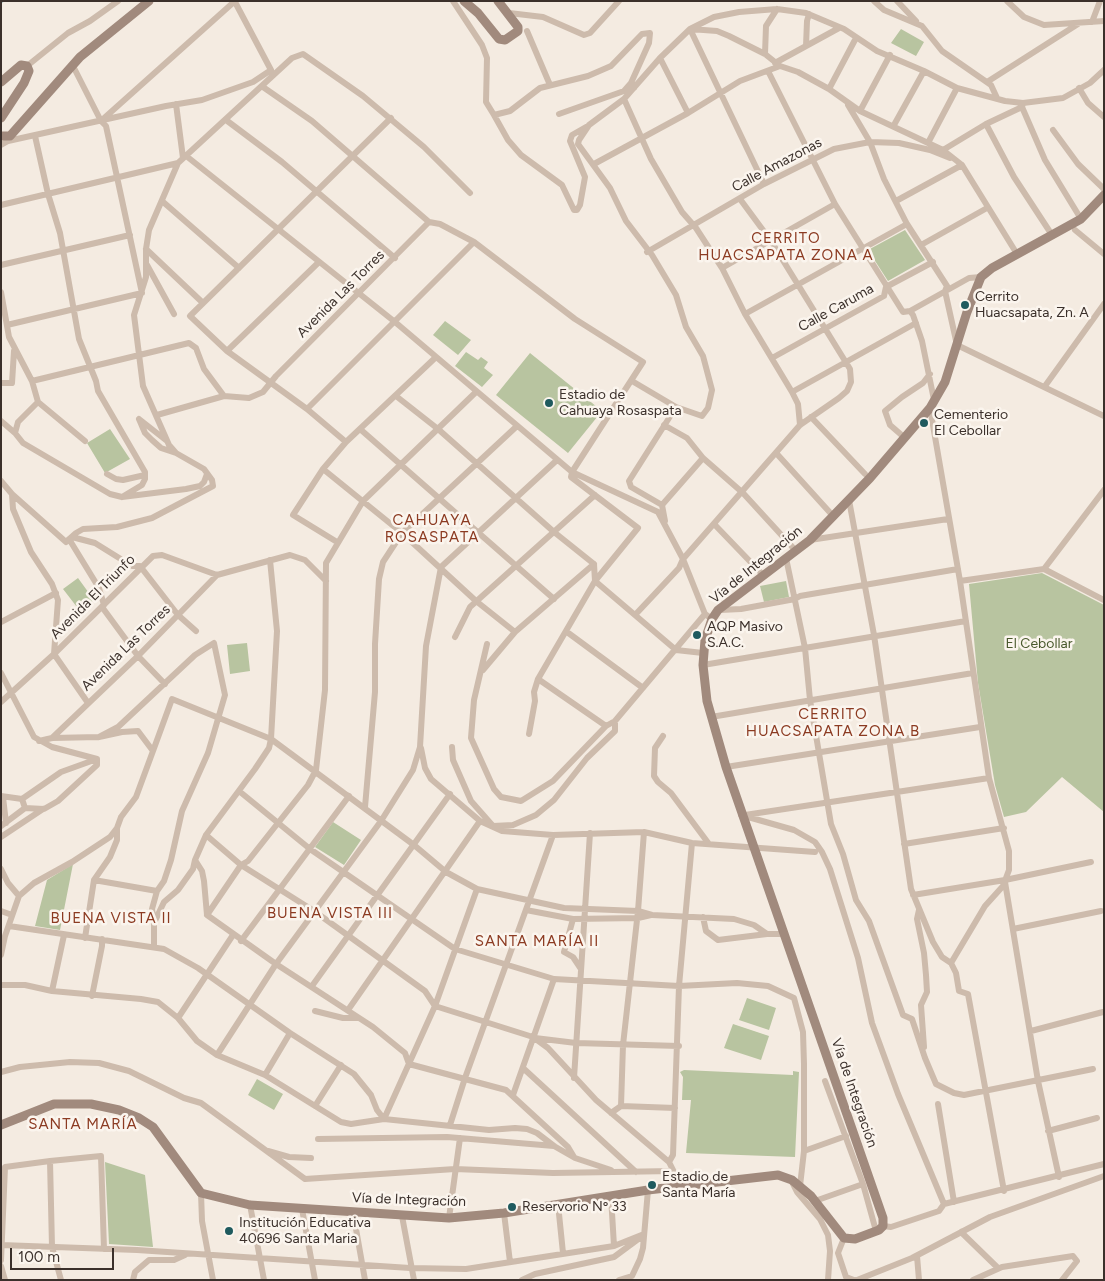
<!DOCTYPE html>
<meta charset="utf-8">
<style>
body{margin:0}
#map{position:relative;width:1105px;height:1281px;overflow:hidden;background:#f4ebe1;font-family:Figtree,sans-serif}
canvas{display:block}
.frame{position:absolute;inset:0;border:2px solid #3b302b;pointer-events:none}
.scale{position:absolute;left:10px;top:1248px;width:104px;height:22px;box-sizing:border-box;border:2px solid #3b302b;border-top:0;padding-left:6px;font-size:15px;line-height:18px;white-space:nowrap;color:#3b302b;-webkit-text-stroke:4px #fbf5ee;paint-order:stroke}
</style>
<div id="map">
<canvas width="1105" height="1281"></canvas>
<div class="frame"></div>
<div class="scale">100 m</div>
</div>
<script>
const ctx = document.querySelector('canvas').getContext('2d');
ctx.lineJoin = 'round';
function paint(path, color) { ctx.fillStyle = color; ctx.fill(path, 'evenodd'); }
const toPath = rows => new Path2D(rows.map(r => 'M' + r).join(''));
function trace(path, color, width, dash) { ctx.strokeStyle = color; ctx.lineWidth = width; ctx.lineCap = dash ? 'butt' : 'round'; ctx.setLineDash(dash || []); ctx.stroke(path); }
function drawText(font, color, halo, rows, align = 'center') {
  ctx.font = font + ' Figtree,sans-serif'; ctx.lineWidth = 5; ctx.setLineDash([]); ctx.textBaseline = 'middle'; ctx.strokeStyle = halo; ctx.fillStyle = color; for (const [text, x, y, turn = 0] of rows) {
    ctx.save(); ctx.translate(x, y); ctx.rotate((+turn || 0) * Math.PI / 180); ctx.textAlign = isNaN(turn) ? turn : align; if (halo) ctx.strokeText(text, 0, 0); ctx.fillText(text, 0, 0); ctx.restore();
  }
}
paint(toPath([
 [901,29,924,42,916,56,891,43],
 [905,230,925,260,888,281,868,250],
 [445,321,471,340,458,355,433,335],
 [466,352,478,360,481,357,488,362,484,368,493,375,482,387,455,366],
 [530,353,602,411,568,453,496,395],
 [110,429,130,459,105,473,87,443],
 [1042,573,1104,605,1104,812,1062,777,1026,812,1004,817,995,785,978,683,969,584],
 [78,578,94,600,80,611,63,589],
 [786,581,789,597,764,602,760,586],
 [247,643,250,671,230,674,227,645],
 [333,822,361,840,344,865,315,847],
 [73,864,60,930,35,926,47,880],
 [747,998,776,1008,769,1030,739,1020],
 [733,1024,769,1036,761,1060,724,1048],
 [684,1070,793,1075,793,1071,799,1072,795,1157,686,1153,691,1100,682,1100,683,1077,680,1072],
 [257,1079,283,1094,274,1110,248,1095],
 [105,1162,145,1175,153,1247,109,1244]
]), '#b8c4a0');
trace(toPath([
 [1,2,3,1]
]), '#7fb0b2', 2);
trace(toPath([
 [453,1,482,45,487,58,486,102,494,115,510,111,540,88,588,76,611,66,642,34,650,33,649,43,631,83,634,88],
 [874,1,884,10,922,26,942,51,991,85,997,98],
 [897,1,916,21],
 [1007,1,1024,17,1044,25,1104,21],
 [509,13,543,17,584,35,590,33,619,1],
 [1092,22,1100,1],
 [527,31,550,85],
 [806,46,807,21,809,14],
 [765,54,766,26,777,9],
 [660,58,688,113],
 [775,63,839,28],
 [27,66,68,33,90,21,118,1],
 [768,71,835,204,903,312,910,311,913,315,922,341,934,400],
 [987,82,1078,24],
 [263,87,312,121,429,222,440,224,474,242,575,319,643,362,572,472,571,477,638,528,595,581,538,679,534,692,535,701,529,734],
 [1079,88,1088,103,1104,117],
 [829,89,856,38],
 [624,99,651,159,682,212,696,228,722,268,745,314,792,392,798,404,800,425],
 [176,104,183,158],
 [848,105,870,142,884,179,907,224,947,286,945,291,957,345,1104,416],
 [1022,107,1045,160,1081,219],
 [860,111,890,55],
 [559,114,624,91,631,83],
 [494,115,508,140,521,155,562,185,574,210,577,210,580,205,585,177,570,141,572,135,586,127],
 [102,120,235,1],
 [226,120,282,162,395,258],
 [986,124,1014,177,1052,235],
 [894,125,924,71],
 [1053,130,1078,164,1104,189],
 [35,136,48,194,60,233,79,339,96,381,98,391,145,472,145,479,142,485,122,497],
 [929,141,957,88],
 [1,145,8,141,166,106,202,100,253,82,271,70,235,2],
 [943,150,986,124,1022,107,1023,103,1063,98,1090,83,1104,70],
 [185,155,395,322,572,472,658,512,683,559,705,614,712,619],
 [594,164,688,113,740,81,780,66],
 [764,184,690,29,717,31,729,36,765,54,780,66,798,72,829,89,860,111,943,150,962,165,1017,254],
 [162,201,239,268],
 [896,201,962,165],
 [1,205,178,163],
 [1075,230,1104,254],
 [921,245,987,208],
 [146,249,203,303],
 [647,252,764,184,834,149,870,142,899,143,930,150,950,158],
 [1,265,130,235],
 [147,265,174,314],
 [722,268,835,204],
 [1,292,9,337,32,381,38,402,85,441],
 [910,311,969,278,981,277],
 [745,314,907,224],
 [7,325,142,293,106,126,101,121,73,66],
 [227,351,319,262],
 [772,358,884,296,886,287,933,262],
 [32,381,189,343,196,348,204,369,224,396],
 [632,381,676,407,702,416,708,408,712,390,703,356,686,327,676,295,652,255,626,221,610,188,578,144,579,140,589,125,624,99,660,58,690,29,714,17,739,12,777,9,806,13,844,29,877,51,924,71,957,88,1005,101,1023,103],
 [1,383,12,383,14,351],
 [1045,386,1104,304],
 [792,392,916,323],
 [396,396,438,429,554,532,594,564,595,581,676,650,703,653],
 [38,402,18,422,15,433,23,443,110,494,122,497,186,489,200,486,204,482,207,474],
 [930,408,960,581,989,778,1009,851,1009,870,1003,886,985,906,951,963],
 [307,409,474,242],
 [157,415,224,396,249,398,263,392,276,376,429,222],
 [811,417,865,474],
 [139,419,145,433,152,440,161,448,176,453],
 [139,419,167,441],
 [1,421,15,433],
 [664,425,687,438,703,458,743,493,796,551],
 [360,429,554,599],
 [905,438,890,425,885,411,902,397,923,383,930,374],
 [346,442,307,409,227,351,190,316,391,118],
 [777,454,834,517],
 [323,469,402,533,476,601,515,632],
 [107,474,116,479,123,480,145,475],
 [1,481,12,494,66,542,76,533,83,529,117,527,152,518,213,486,212,480,204,469,176,453,169,445,143,386,134,315,146,277,146,249,149,230,178,163,292,58,303,54,363,96,424,147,470,193],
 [12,494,13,509,31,552,52,584,58,600,54,654,88,703],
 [849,500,874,635,911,889,933,942,942,957,951,963,956,973,959,991,968,994,1004,1191],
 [662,505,631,487,629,481,676,407],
 [665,521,662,505,703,458],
 [715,525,764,576],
 [72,537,95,543,132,566,140,566,178,615,196,631],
 [69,539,99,588,104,605],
 [810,540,948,519],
 [337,542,293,515,323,469,346,442,435,358],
 [786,558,805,648,810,700,831,824,843,854,856,900,869,921,903,1015,912,1019,925,1058,936,1084,954,1093,964,1095,1093,1069],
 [1044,569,1104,490],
 [960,581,1044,569,1104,600],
 [102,607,138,656,165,684],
 [720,610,741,609,795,599,800,596,958,569],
 [635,615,679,568,683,559,800,425,839,398,847,391,851,382,850,369,771,241,740,199],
 [1,622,56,593],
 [567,632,643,688],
 [455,637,470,607,595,495],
 [487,644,474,700,471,738,494,789,501,797,521,801,553,781,606,726,615,721,705,614],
 [703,665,966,621],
 [483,670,515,632,594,564],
 [1,673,34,737,52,747,97,759],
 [538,679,606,726],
 [1,702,54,654,153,556,162,555,217,575,290,555,305,560,326,581],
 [711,717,973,673],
 [663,736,655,748,654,776,658,782,671,793,709,844],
 [99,737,118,727,195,655,214,643,225,695,208,753,182,811,171,860,164,881,157,891,152,909,154,922],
 [52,738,138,656,217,575],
 [452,747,453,760,471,801,493,826,513,825,536,815,554,800,587,758,615,731,615,721],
 [421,748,425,768,431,779,480,821,502,831,553,835,644,832,692,843,815,852],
 [153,751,172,699,271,739,414,845,446,872,477,889,564,908,638,911,652,915,734,919,754,925,767,934,785,934],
 [726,767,980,727],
 [239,791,310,849,455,949,554,979,679,986,737,983,768,986,794,998,803,1032,804,1064,804,1151,800,1186],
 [1,796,22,799,25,808],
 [3,797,6,823],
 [22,799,61,772,97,759],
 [365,807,375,692,375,644,379,579,383,562,402,533,517,426],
 [741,815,794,830,815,842,822,852,830,869,858,958,872,1023,898,1094,944,1204],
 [745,815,989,778],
 [1,826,25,808,44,809,58,801,97,765,97,759],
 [206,835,241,865,314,911,425,991,435,1006,533,1037,548,1048,596,1100,669,1162,681,1186],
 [1,837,43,809],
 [904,844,1004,828],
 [195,860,206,835,255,769,269,748,271,739,277,631,270,560],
 [1,869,8,883,19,896],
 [94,880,157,891],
 [1005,882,1038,1081,1059,1177],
 [913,895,1005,880,1091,862],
 [526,910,573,919,638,918,651,915],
 [919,910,917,919,924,953,926,975,927,992,921,1005,924,1047],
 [1,911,12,915],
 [207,915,241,865,248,861,308,785,316,770,325,690,326,563,363,501,476,392],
 [703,917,706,931,718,940,767,934],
 [573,919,564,952,573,957,581,969],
 [9,926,164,949,198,968,290,1033,354,1074,371,1095,377,1110,384,1119,435,1006,477,889],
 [1013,929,1101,911],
 [85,938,94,880,110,857,117,840,117,829],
 [241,941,349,796],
 [154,947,154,923,164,902,178,890,193,869,195,860,202,871,204,881,207,915,276,964,373,1027,405,1053,409,1064,506,1090,568,1147,574,1157],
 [1,955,5,936,19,896,34,883,72,862,110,837,117,828,121,817,136,797,153,751,138,731,122,732,99,737,52,738,39,741],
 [1,985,25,985,52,991,141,999,158,1002,178,1018,197,1041,217,1055,265,1075,341,1122,351,1124,384,1119,489,1130,515,1128,527,1129,537,1133,554,1146,575,1158,611,1170],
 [312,986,450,794],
 [52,991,64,935],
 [92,996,102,946,102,939],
 [348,1010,480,821],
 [315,1011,343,1018,358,1018],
 [178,1018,233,935],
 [1031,1031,1103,1012],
 [535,1038,576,1043,679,1046],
 [217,1055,276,964,381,821,413,770,420,747,426,646,441,567,557,460],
 [523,1068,636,1172],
 [1,1072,20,1067,70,1062,99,1063,129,1071,184,1098,201,1103,305,1179,455,1169,553,1173,673,1171],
 [265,1075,290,1033],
 [574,1078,590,833],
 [825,1081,863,1184,876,1231],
 [513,1095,554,979],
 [938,1104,954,1202],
 [315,1106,341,1065],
 [621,1106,675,1108],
 [611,1113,621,1106,623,1045,638,911,644,832],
 [450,1125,465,1078,553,835],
 [1048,1131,1097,1118],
 [318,1139,447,1137,554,1146],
 [268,1151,289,1157,311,1158],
 [804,1151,846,1136],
 [50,1161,52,1247,61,1280],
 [669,1162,673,1155,679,986,692,843],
 [792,1182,797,1192,820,1219,828,1235,830,1251,828,1280],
 [201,1193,202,1221,213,1280],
 [611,1196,614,1246],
 [815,1201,863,1184],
 [558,1204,563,1253],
 [250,1205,264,1280],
 [302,1209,315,1280],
 [353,1212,365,1280],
 [504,1213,510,1262],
 [402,1216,414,1280],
 [449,1218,460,1138],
 [883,1226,891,1227,939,1211,944,1204,1104,1164],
 [961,1232,998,1268],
 [844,1238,838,1253,846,1277,854,1280],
 [1,1245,137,1250,410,1268,466,1269,614,1246,644,1234],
 [917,1256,919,1280],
 [1,1260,5,1167,50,1161,101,1156,104,1249],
 [1,1266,5,1280],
 [133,1280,135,1272,149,1260,174,1260,185,1255],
 [522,1280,535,1274,614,1257,641,1237],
 [619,1280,632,1276,640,1259,643,1248,648,1190],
 [857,1280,912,1258,990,1217,1104,1176],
 [973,1280,1002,1267,1073,1256,1077,1261,1062,1280]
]), '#cdbbac', 6);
trace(toPath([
 [464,1,478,13,499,39,505,40,518,31,518,27,498,1],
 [1,82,21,65,27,66,29,71,24,83,1,118],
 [1,136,10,136,80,57,149,1],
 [1,1125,54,1104,91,1104,119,1110,139,1118,153,1127,201,1193,250,1205,449,1218,504,1213,648,1190,778,1175,792,1180,811,1196,844,1238,855,1239,879,1230,883,1226,883,1218,726,767,707,701,703,665,705,640,712,619,718,610,810,540,870,478,930,408,945,382,967,312,981,277,992,268,1081,219,1104,195]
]), '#a18a7d', 9);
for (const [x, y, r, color] of [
 [965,305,5,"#1f5a5e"],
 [549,403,5,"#1f5a5e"],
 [924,423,5,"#1f5a5e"],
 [697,635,5,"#1f5a5e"],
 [652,1185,5,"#1f5a5e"],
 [512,1207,5,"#1f5a5e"],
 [229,1231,5,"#1f5a5e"]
]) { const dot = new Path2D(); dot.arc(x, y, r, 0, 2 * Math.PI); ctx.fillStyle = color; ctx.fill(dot); trace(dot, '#fbf5ee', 2); }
drawText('14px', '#3b302b', '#fbf5ee', [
 ["Calle Amazonas",777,165,-28],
 ["Avenida Las Torres",341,294,-45],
 ["Calle Caruma",836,308,-29],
 ["Vía de Integración",756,565,-39],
 ["Avenida El Triunfo",93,597,-45],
 ["Avenida Las Torres",126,648,-44],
 ["Vía de Integración",854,1093,71],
 ["Vía de Integración",409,1200,2]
]);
drawText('14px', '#3b302b', '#fbf5ee', [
 ["Cerrito",975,297],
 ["Huacsapata, Zn. A",975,313],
 ["Estadio de",559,395],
 ["Cahuaya Rosaspata",559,411],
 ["Cementerio",934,415],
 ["El Cebollar",934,431],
 ["AQP Masivo",707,627],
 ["S.A.C.",707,643],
 ["Estadio de",662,1177],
 ["Santa María",662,1193],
 ["Reservorio Nº 33",522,1207],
 ["Institución Educativa",239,1223],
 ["40696 Santa Maria",239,1239]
], 'left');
drawText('14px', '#4a5a2e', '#fbf5ee', [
 ["El Cebollar",1039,644]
]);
ctx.letterSpacing = '1px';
drawText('15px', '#8c3b22', '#fbf5ee', [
 ["CERRITO",786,239],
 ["HUACSAPATA ZONA A",786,256],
 ["CAHUAYA",432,521],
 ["ROSASPATA",432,538],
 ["CERRITO",833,715],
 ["HUACSAPATA ZONA B",833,732],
 ["BUENA VISTA III",330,914],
 ["BUENA VISTA II",111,919],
 ["SANTA MARÍA II",537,942],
 ["SANTA MARÍA",83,1125]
]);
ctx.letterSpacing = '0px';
</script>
